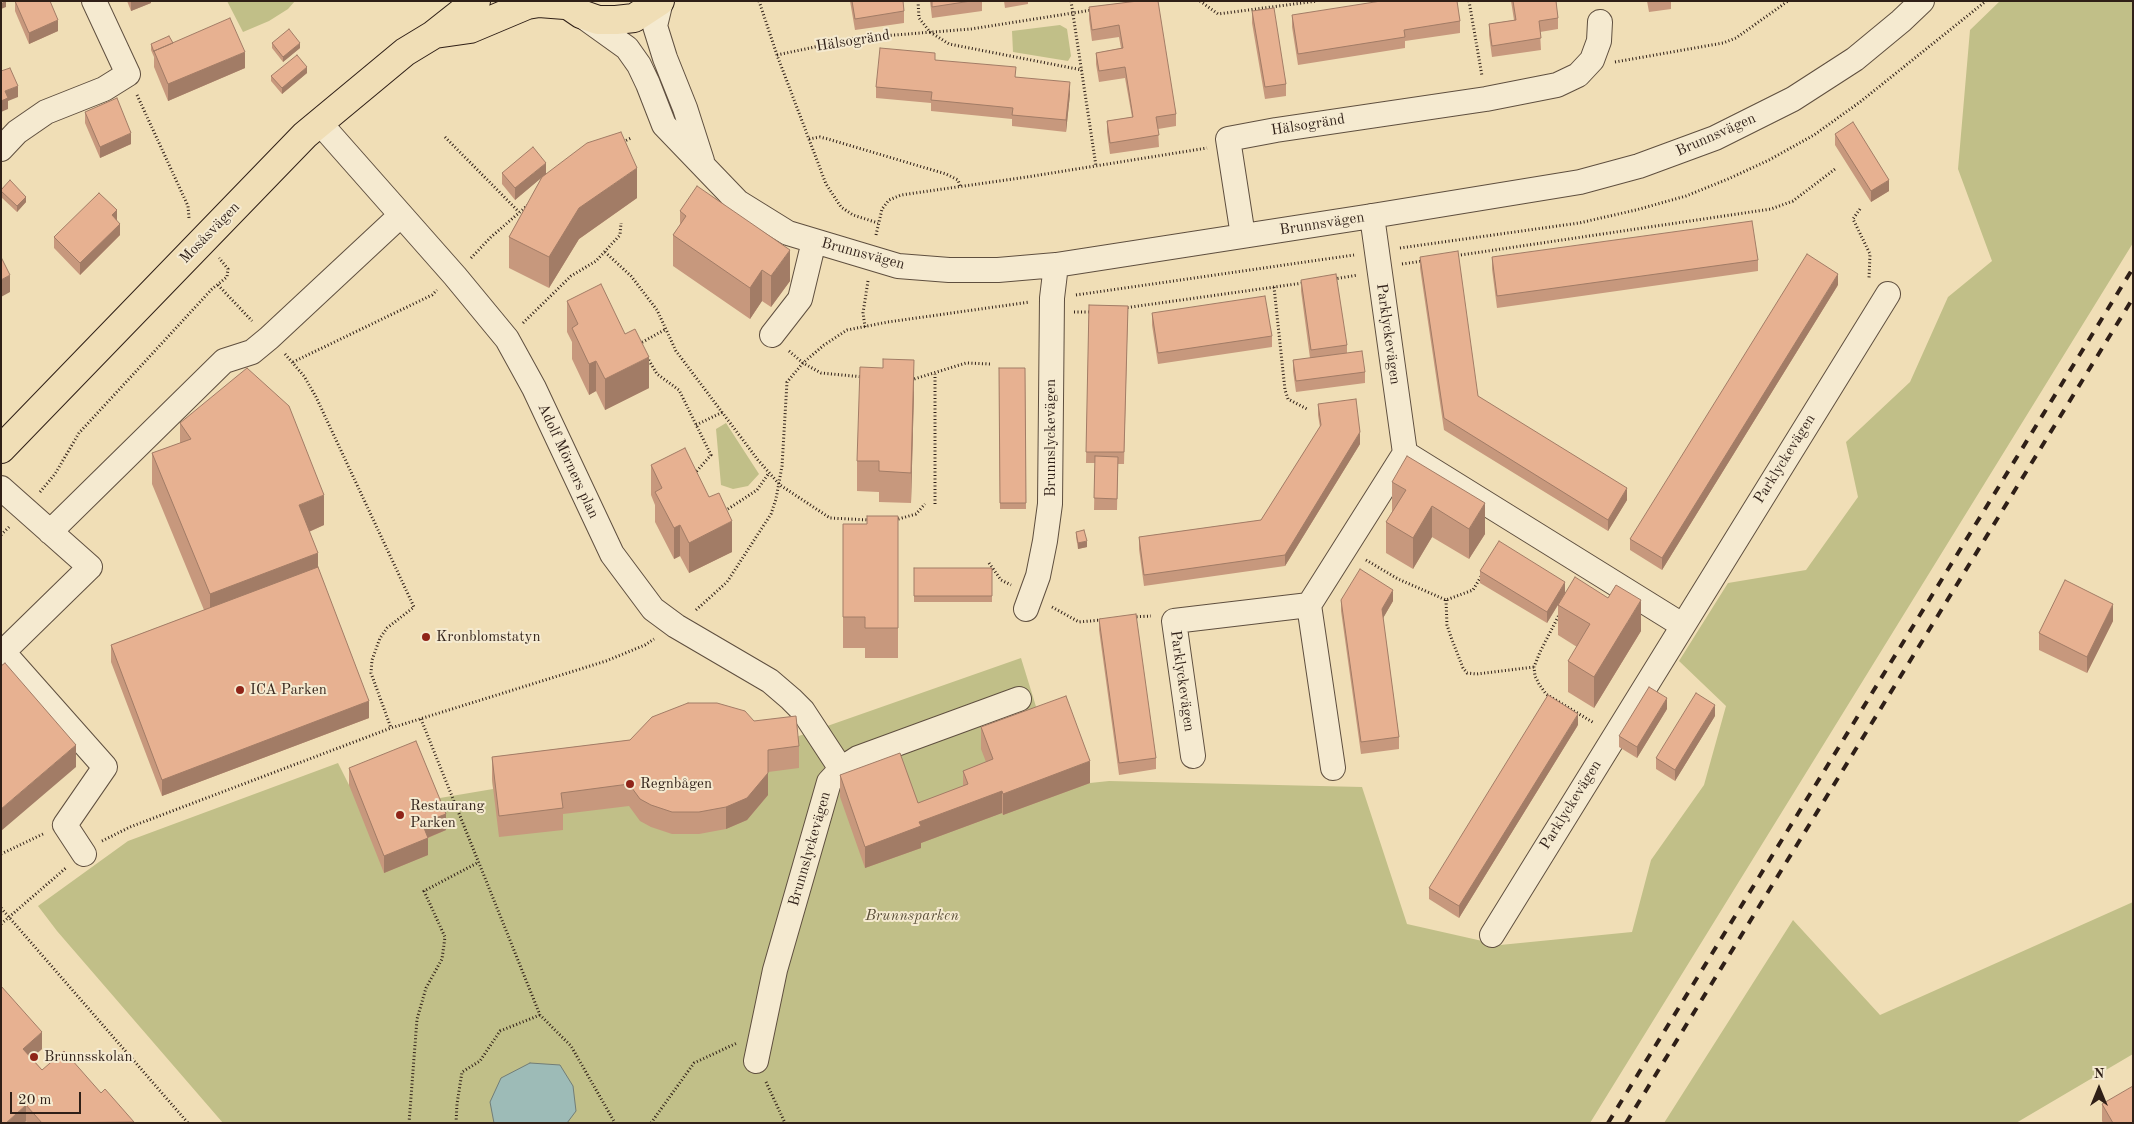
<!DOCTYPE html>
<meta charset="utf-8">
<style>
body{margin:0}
#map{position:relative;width:2134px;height:1124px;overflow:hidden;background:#f0deb6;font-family:"Old Standard TT",serif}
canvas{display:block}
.frame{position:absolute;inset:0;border:2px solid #2f1f17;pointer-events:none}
.north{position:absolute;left:2074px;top:1064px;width:50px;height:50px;-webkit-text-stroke:4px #f5ead0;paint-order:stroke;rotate:0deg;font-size:14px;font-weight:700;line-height:20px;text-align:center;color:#2f1f17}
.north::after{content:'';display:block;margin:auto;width:18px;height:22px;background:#2f1f17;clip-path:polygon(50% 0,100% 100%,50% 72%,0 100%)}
.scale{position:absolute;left:10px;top:1092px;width:71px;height:22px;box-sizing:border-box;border:2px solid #2f1f17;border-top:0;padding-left:6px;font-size:15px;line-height:18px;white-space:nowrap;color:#2f1f17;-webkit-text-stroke:4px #f5ead0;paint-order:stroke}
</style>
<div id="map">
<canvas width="2134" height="1124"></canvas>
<div class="frame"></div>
<div class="north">N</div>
<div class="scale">20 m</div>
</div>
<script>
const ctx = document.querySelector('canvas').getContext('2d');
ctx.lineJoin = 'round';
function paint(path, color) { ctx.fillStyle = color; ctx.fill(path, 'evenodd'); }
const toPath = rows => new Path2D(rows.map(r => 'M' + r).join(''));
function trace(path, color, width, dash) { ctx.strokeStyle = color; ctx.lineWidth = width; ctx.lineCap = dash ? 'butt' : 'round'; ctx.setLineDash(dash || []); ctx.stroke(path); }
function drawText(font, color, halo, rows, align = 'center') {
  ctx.font = font + ' "Old Standard TT",serif'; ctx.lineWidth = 4; ctx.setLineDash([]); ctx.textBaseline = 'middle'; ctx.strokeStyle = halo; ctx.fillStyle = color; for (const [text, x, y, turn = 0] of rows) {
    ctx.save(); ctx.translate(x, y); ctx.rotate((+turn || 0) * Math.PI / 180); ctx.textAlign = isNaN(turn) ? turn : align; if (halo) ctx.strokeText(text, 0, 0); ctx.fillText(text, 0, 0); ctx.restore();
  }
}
paint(toPath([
 [227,1,295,1,288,9,269,21,243,32],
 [2000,1,2133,1,2133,243,1590,1123,223,1123,57,931,38,906,128,841,338,763,349,785,434,799,493,789,492,779,630,762,796,737,1021,658,1042,726,1066,718,1090,783,1109,781,1362,787,1407,924,1500,945,1632,932,1651,860,1704,785,1726,706,1679,661,1728,583,1806,570,1858,497,1846,442,1910,382,1948,297,1992,261,1958,169,1970,30],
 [1060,25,1067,29,1071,56,1068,61,1013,52,1012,31],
 [726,423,759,474,748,486,733,489,721,485,716,429],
 [2133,902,2133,1054,2016,1123,1664,1123,1793,920,1880,1015]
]), '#c1bf88');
const water = toPath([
 [530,1063,560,1065,573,1086,576,1111,567,1123,494,1123,490,1102,501,1078,530,1063]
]);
paint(water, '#9dbbb7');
trace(water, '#717d77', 1);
const minor = toPath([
 [661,1,655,26,665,58,685,108,702,161],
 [581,15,627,48,639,65,648,84,664,125,738,202,788,233,898,266,949,270,998,270,1056,265,1372,216,1580,182,1639,166,1715,138,1793,99,1855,59,1901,21,1922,1],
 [319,122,455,276,507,339,534,388,612,554,653,609,676,626,770,681,791,699,803,711,841,769],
 [1,149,17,132,46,112,104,89,128,74,94,1],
 [1243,236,1228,139,1276,130,1486,99,1557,85,1578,75,1592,60,1599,41,1600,22],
 [772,335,800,299,814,241],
 [1405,453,1682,625],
 [1,488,90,567,3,652,105,767,65,825,84,854],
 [50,532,224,361,252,352,269,338,401,215],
 [1026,609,1038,576,1045,541,1050,504,1052,298,1056,265],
 [1193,756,1174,621,1309,605],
 [1333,768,1309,605,1405,453,1372,216],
 [1492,935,1888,294],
 [756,1061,775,970,829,782,841,769,858,758,1019,699]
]);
const major = toPath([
 [562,1,581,14,598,20,616,20,634,18,660,1],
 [435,34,470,29,527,5,539,3,565,5],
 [1,449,305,135,405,52,433,35,476,1]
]);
trace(minor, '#5f4f3f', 26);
trace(major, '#2f1f17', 30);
trace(toPath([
 [759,1,777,55,826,184,841,207,853,215,878,223],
 [918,1,919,18,930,32,949,44,1082,70],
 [1071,1,1096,166],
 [1200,1,1218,14,1317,1],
 [1469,1,1482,76],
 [777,55,857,38,971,29,1092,10],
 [1615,62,1723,43,1736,38,1788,1],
 [137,95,188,206,189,218],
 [445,137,519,212],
 [809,139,820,137,828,139,946,174,958,180,960,186],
 [623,142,631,138],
 [1860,209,1853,219,1870,254,1869,278],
 [876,235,882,209,889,200,901,195,1027,177,1207,148],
 [1400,248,1579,223,1636,210,1686,196,1728,179,1769,160,1814,135,1860,102,1986,1],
 [605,252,631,276,657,310,676,351,758,460,780,485,830,518,869,520],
 [1454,256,1771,209,1793,201,1835,169],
 [471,258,491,237,528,205],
 [1402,264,1423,261],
 [1334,279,1358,275],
 [218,285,252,321],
 [1274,287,1285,390,1288,399,1307,409],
 [1076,295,1354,255],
 [1124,308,1303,283],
 [1074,312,1093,312],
 [523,323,571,276,596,261,620,235,621,223],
 [865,327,863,313,868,281],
 [639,344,666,329],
 [789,351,803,363,821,373,863,377],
 [285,354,304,376,316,397,414,607,387,628,380,638,372,660,371,673,391,728],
 [647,357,657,374,679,390,711,455,695,473],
 [293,362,432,295,437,290],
 [911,380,966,363,990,364],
 [696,425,723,412],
 [40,492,55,474,79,433,212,289,227,277,228,269,219,258],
 [935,504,935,374],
 [725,511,757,490,769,473],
 [895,520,916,514,925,504],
 [1,535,9,527],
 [1366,560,1398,579,1446,600,1473,590,1482,575],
 [989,563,1001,580,1011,585],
 [1446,600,1447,625,1452,640,1463,668,1467,673,1477,674,1534,667],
 [1052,607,1079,622,1101,620],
 [696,610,727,582,771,514,776,499,782,466,787,382,803,363,824,345,847,330,888,322,1030,302],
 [1560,613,1540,652,1534,667,1535,676,1539,684,1546,694,1594,723],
 [1133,617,1151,616],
 [421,719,540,1015,571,1046,615,1123],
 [102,841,130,827,391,728,606,661,645,645,654,639],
 [1,854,43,834],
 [1,908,188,1123],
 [1,924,67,867],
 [766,1082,785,1123],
 [409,1123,417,1019,426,988,442,959,445,937,424,891,479,862],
 [456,1123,457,1104,462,1072,480,1061,500,1031,540,1015],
 [651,1123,694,1063,737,1043]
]), '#2f1f17', 3, [1, 2.5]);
trace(minor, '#f5ead0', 24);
trace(major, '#f0deb6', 28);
trace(toPath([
 [1608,1123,2133,268],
 [1626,1123,2133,298]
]), '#2f1f17', 4, [9, 9]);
paint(toPath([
 [15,1,50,1,58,31,29,44,15,11],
 [127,1,151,1,151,3,131,11],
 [850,1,903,1,904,11,904,23,855,30],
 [930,1,982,1,982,11,932,18],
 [1004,1,1028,1,1028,4,1005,8],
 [1138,1,1176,114,1176,126,1158,129,1159,147,1110,154,1107,132,1107,121,1132,117,1125,78,1099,82,1096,64,1096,53,1121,48,1119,37,1092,41,1089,19,1089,7],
 [1511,1,1556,1,1558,18,1558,29,1540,32,1541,50,1492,57,1489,35,1489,24,1514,20],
 [1647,1,1671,1,1671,9,1649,12],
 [1252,11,1286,84,1286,96,1265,99,1252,23],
 [1292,15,1460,21,1460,33,1405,41,1405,48,1298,65,1292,27],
 [173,43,245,68,168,101,154,67,154,57,151,50,151,44],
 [272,43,300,48,283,62,272,48],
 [935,60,1016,77,1070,94,1066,132,1012,126,1012,119,931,111,931,103,876,98,876,87],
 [307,73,282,94,271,81,271,76],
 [85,112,131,144,100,158,85,123],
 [1835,134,1889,191,1871,202,1835,145],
 [502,173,546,174,637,198,579,239,549,288,509,268,509,237,542,177,515,200,502,184],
 [1,190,26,202,17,212,1,197],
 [680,211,790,281,771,307,762,301,750,319,673,266,673,235,680,225],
 [117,220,120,235,80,275,54,248,54,237],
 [1420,257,1478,396,1627,500,1608,531,1444,430,1420,268],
 [1492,257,1758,260,1758,271,1497,308,1492,269],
 [1301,280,1347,345,1347,353,1365,372,1365,383,1296,392,1293,371,1293,360,1310,358,1301,291],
 [1838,285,1662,570,1630,550,1630,539],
 [567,301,649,388,605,410,596,391,589,395,572,359,572,342,567,332],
 [1089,305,1128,306,1124,464,1118,464,1117,510,1094,510,1095,463,1086,463],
 [1152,313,1272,336,1272,347,1158,364,1152,325],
 [999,368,1025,368,1026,509,1000,509],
 [914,391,911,503,879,502,879,492,857,491,857,461],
 [1318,404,1360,444,1285,566,1144,586,1139,549,1139,537,1261,520,1320,427,1318,415],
 [180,423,324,525,309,532,318,567,369,718,162,796,111,662,111,645,204,610,152,484,152,453,180,443],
 [651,465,732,552,689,573,680,556,674,559,655,522,655,505,651,495],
 [1392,482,1485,534,1469,559,1432,537,1413,569,1386,553,1386,522,1392,512],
 [898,516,898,658,865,658,865,648,843,648,843,524,867,524],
 [1076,532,1087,547,1078,549,1076,537],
 [914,568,992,568,992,602,914,602],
 [1480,571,1565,593,1641,631,1594,708,1568,692,1568,661,1577,647,1558,635,1558,605,1547,623,1480,583],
 [1341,600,1393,601,1383,618,1399,737,1399,749,1361,754,1341,611],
 [1099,619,1156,758,1156,769,1119,775,1099,630],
 [2113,621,2087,673,2039,650,2039,633],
 [1667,709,1637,758,1619,747,1619,736],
 [1715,716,1675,781,1656,769,1656,758],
 [754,721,799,746,799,768,768,772,768,795,747,820,726,829,699,834,672,834,651,827,640,821,629,806,563,814,563,830,499,837,492,779,492,757,630,740],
 [1578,725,1459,918,1429,899,1429,888],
 [981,727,1090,783,1003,815,1002,813,921,843,921,848,865,868,840,797,840,775,918,803,963,786,963,771,986,762,981,749],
 [349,768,446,830,428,838,428,855,384,873,349,785],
 [1,986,42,1049,32,1058,42,1070,101,1093,134,1123,27,1123,26,1121],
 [2102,1104,2133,1123,2103,1123,2102,1121]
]), '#c7987d');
paint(toPath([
 [6,1,6,7,1,9,1,3],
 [131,1,151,1,151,3,131,11],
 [58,20,58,31,29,44,29,33],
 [300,43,300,48,283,62,283,57],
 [245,52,245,68,168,101,168,84],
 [307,67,307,73,282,94,282,88],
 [1070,82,1070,94,1066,132,1066,120],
 [18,86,18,97,8,101,8,109,1,112,1,101,5,91],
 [131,133,131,144,100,158,100,147],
 [546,163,546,174,515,200,515,188],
 [637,168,637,198,579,239,549,288,549,257,579,208],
 [1889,180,1889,191,1871,202,1871,191],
 [26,197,26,202,17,212,17,206],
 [117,210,117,222,112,215],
 [120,224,120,235,80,275,80,263],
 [790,250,790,281,771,307,771,276],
 [762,270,762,301,750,319,750,288],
 [1838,274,1838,285,1662,570,1662,558],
 [10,275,10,292,1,297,1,280],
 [649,357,649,388,605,410,605,379],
 [914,360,914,391,911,503,911,473],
 [596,361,596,391,589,395,589,364],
 [1360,432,1360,444,1285,566,1285,555],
 [1627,488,1627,500,1608,531,1608,520],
 [324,495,324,525,299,536,299,505],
 [1485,503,1485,534,1469,559,1469,529],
 [1432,506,1432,537,1413,569,1413,538],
 [732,521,732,552,689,573,689,543],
 [680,525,680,556,674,559,674,528],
 [1087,541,1087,547,1078,549,1078,543],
 [318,553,318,584,210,625,210,594],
 [1565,582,1565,593,1547,623,1547,612],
 [1393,590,1393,601,1382,620,1382,609],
 [1641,600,1641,631,1594,708,1594,677],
 [2113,604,2113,621,2087,673,2087,657],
 [1667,698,1667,709,1637,758,1637,747],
 [369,701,369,718,162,796,162,780],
 [1715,705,1715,716,1675,781,1675,770],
 [1578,714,1578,725,1459,918,1459,906],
 [76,745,76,767,1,831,1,809],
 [1090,761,1090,783,1003,815,1003,794],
 [768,773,768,795,747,820,726,829,726,807],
 [1002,791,1002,813,921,843,921,848,865,868,865,847,919,822],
 [446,814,446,830,422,840,422,823],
 [428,838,428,855,384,873,384,856],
 [42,1032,42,1049,23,1065,23,1049],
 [26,1105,26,1121,25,1123,6,1123]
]), '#a27c66');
const building = toPath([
 [15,1,50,1,58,20,29,33,15,1],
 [852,1,903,1,904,11,855,19,852,1],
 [932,1,971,1,932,7,932,1],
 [1138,1,1158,1,1176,114,1156,117,1159,135,1110,143,1107,121,1133,117,1125,67,1099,71,1096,53,1123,48,1119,25,1092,30,1089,7,1138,1],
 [1381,1,1457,1,1460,21,1404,30,1405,37,1298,54,1292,15,1381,1],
 [1513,1,1556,1,1558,18,1539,21,1541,38,1492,46,1489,24,1516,20,1513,1],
 [1274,8,1286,84,1265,87,1252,11,1274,8],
 [230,18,245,52,168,84,154,51,230,18],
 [289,29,300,43,283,57,272,43,289,29],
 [169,36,173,43,154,51,154,52,151,44,169,36],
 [880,48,935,53,935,60,1016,67,1015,77,1070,82,1066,120,1012,115,1013,108,931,100,932,92,876,87,880,48],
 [297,55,307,67,282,88,271,76,297,55],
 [10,68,18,86,5,91,8,98,1,101,1,71,10,68],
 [117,98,131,133,100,147,85,112,117,98],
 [1853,122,1889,180,1871,191,1835,134,1853,122],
 [621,132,637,168,579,208,549,257,509,237,542,177,587,143,621,132],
 [533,147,546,163,515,188,502,173,533,147],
 [10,180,26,197,17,206,1,191,1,190,10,180],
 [697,186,790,250,771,276,762,270,750,288,673,235,686,216,680,211,697,186],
 [99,193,117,210,112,215,120,224,80,263,54,237,99,193],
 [1752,221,1758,260,1497,296,1492,257,1752,221],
 [1458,251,1478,396,1627,488,1608,520,1444,418,1420,257,1458,251],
 [1807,254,1838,274,1662,558,1630,539,1807,254],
 [1,257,10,275,1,280,1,257],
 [1336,274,1347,345,1311,350,1301,280,1336,274],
 [601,284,625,334,635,329,649,357,605,379,596,361,589,364,572,328,578,324,567,301,601,284],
 [1265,296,1272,336,1158,353,1152,313,1265,296],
 [1089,305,1128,306,1124,452,1086,452,1089,305],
 [1362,351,1365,372,1296,381,1293,360,1362,351],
 [883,359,914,360,911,473,879,471,879,461,857,461,860,367,883,368,883,359],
 [247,368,289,406,324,495,299,505,318,553,210,594,152,453,191,439,180,423,247,368],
 [999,368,1025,368,1026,503,1000,503,999,368],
 [1356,399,1360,432,1285,555,1144,575,1139,537,1261,520,1321,425,1318,404,1356,399],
 [685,448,709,497,719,493,732,521,689,543,680,525,674,528,655,492,662,488,651,465,685,448],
 [1095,456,1118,457,1117,499,1094,498,1095,456],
 [1407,456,1485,503,1469,529,1432,506,1413,538,1386,522,1406,490,1392,482,1407,456],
 [867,516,898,516,898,628,865,628,865,617,843,617,843,524,867,524,867,516],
 [1084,530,1087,541,1078,543,1076,532,1084,530],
 [1499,541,1565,582,1547,612,1480,571,1499,541],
 [318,567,369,701,162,780,111,645,318,567],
 [914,568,992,568,992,596,914,596,914,568],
 [1360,569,1393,590,1382,609,1399,737,1361,742,1341,600,1360,569],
 [1575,577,1608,598,1616,585,1641,600,1594,677,1568,661,1590,624,1558,605,1575,577],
 [2065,580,2113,604,2087,657,2039,633,2065,580],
 [1136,614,1156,758,1119,763,1099,619,1136,614],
 [5,663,76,745,1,809,1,666,5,663],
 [1649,687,1667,698,1637,747,1619,736,1649,687],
 [1696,693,1715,705,1675,770,1656,758,1696,693],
 [1548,695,1578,714,1459,906,1429,888,1548,695],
 [1066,696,1090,761,1003,794,1002,791,919,822,921,826,865,847,840,775,900,753,918,803,968,784,963,771,993,759,981,727,1066,696],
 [688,703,717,703,745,711,754,721,796,716,799,746,768,750,768,773,747,798,726,807,699,812,672,812,651,805,640,799,629,784,561,793,563,808,499,816,492,757,630,740,652,717,688,703],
 [416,741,446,814,422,823,428,838,384,856,349,768,416,741],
 [1,986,42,1032,23,1049,42,1070,64,1051,101,1093,105,1089,134,1122,42,1123,26,1105,6,1123,1,1123,1,986],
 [2133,1086,2133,1123,2113,1123,2102,1104,2133,1086]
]);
paint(building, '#e7b191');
trace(building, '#a27c66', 1);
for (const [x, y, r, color] of [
 [426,637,5,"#8f2418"],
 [240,690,5,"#8f2418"],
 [630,784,5,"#8f2418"],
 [400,815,5,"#8f2418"],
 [34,1057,5,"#8f2418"]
]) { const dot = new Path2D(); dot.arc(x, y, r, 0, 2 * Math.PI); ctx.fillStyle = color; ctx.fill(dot); trace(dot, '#f5ead0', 2); }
drawText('15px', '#2f1f17', '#f5ead0', [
 ["Hälsogränd",853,41,-9],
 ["Hälsogränd",1308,125,-9],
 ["Brunnsvägen",1716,135,-24],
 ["Brunnsvägen",1322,224,-9],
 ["Mosåsvägen",210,233,-46],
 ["Brunnsvägen",863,254,15],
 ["Parklyckevägen",1388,334,82],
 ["Brunnslyckevägen",1051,438,-90],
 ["Parklyckevägen",1785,459,-58],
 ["Adolf Mörners plan",568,461,65],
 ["Parklyckevägen",1182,681,82],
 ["Parklyckevägen",1571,805,-58],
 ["Brunnslyckevägen",810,849,-74]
]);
drawText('15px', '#2f1f17', '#f5ead0', [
 ["Kronblomstatyn",436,637],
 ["ICA Parken",250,690],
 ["Regnbågen",640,784],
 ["Restaurang",410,806],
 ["Parken",410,823],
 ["Brunnsskolan",44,1057]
], 'left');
drawText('italic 15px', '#5b4f39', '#f5ead0', [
 ["Brunnsparken",912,916]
]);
</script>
